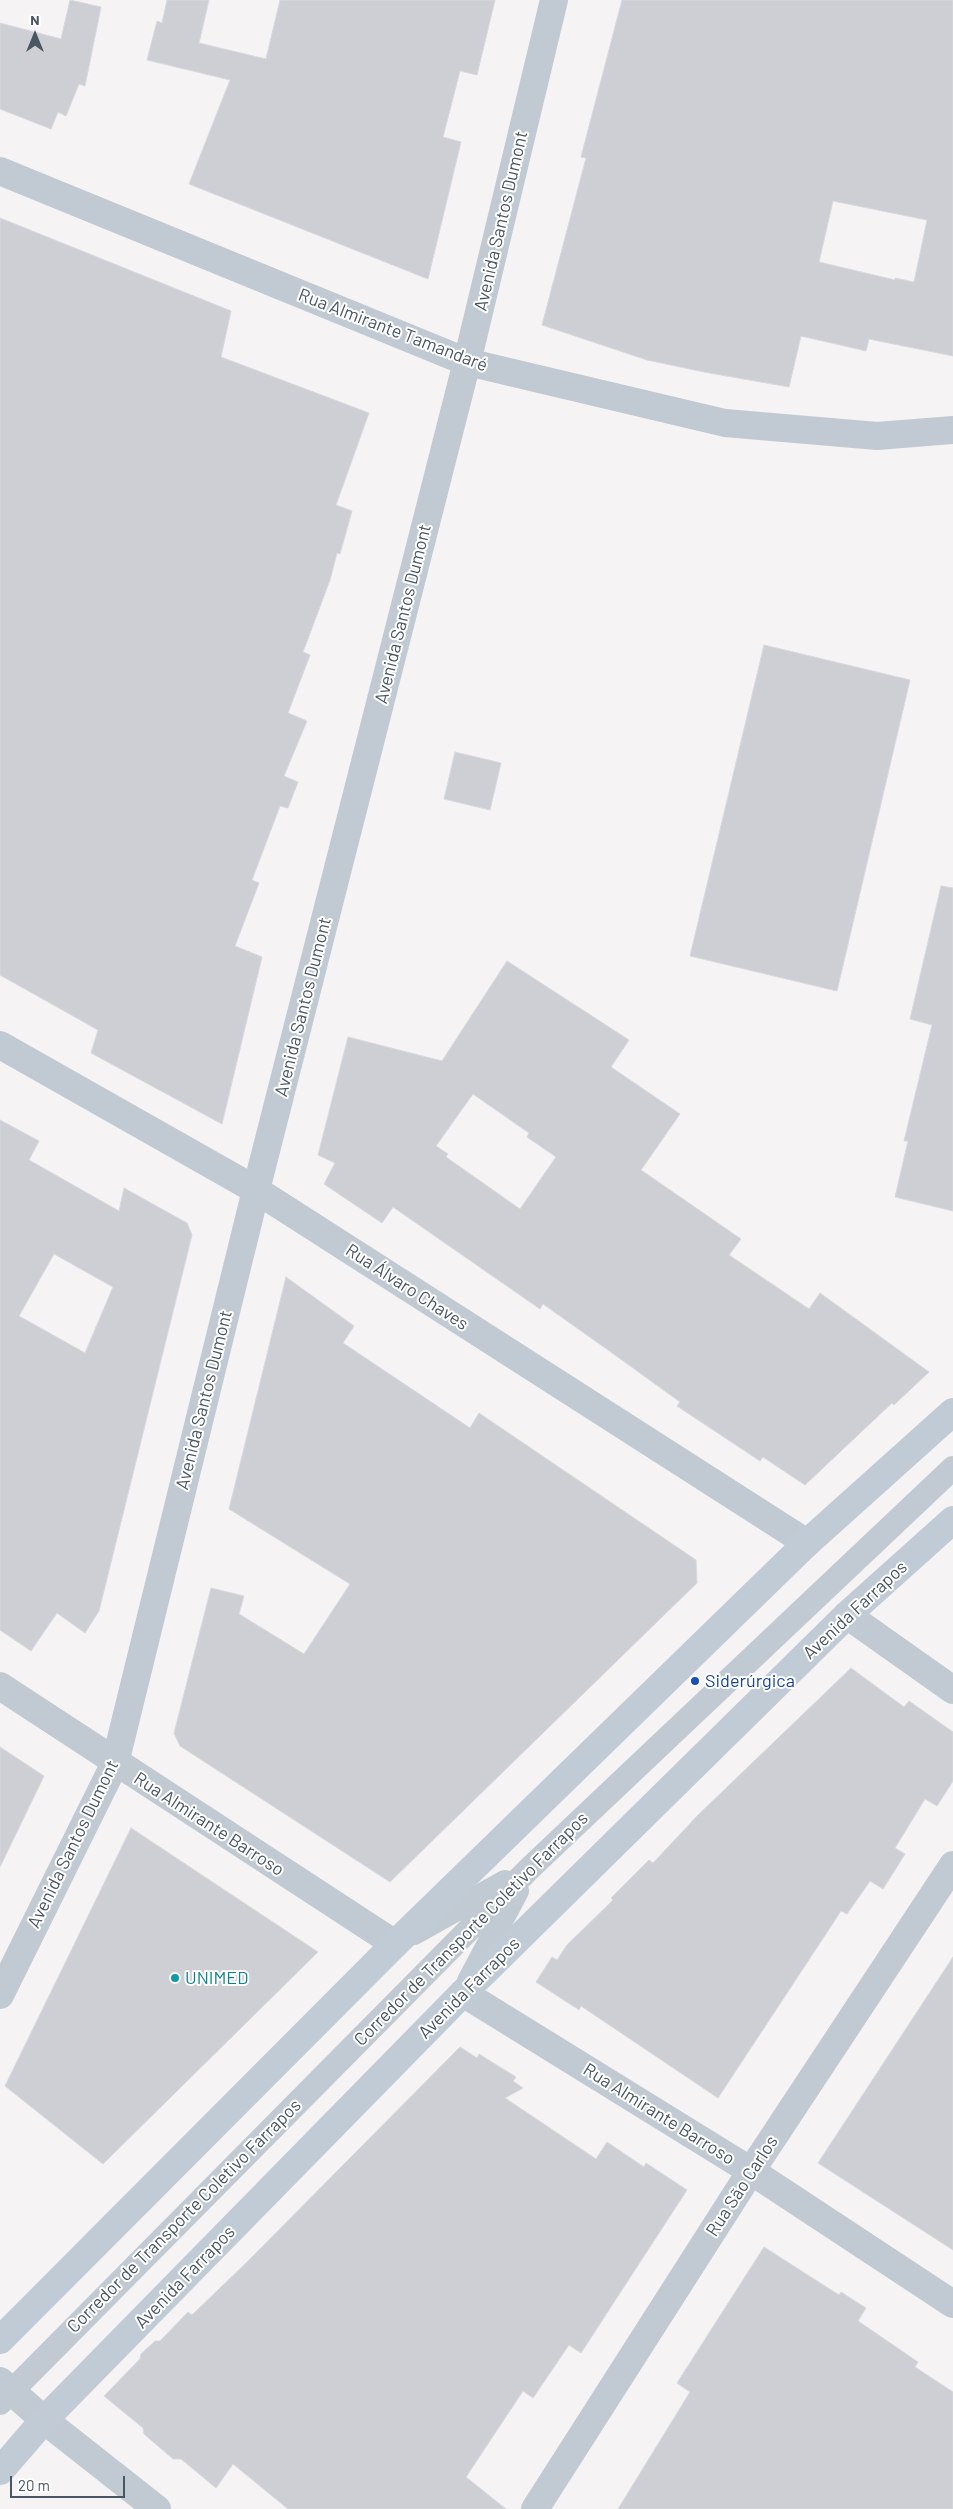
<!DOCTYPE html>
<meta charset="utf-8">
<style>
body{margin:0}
#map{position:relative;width:953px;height:2509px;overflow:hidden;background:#f5f3f3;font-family:Barlow,sans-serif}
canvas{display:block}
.north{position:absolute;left:10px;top:10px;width:50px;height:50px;-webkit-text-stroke:4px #fff;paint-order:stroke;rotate:0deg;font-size:14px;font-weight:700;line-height:20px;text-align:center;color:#4a5661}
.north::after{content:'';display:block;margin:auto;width:18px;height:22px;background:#4a5661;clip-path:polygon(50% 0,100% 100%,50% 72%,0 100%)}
.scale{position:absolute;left:10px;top:2476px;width:115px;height:22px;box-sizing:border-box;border:2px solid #4a5661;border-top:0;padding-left:6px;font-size:15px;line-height:18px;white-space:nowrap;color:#4a5661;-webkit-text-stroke:4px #fff;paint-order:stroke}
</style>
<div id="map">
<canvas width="953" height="2509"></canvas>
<div class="north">N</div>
<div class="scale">20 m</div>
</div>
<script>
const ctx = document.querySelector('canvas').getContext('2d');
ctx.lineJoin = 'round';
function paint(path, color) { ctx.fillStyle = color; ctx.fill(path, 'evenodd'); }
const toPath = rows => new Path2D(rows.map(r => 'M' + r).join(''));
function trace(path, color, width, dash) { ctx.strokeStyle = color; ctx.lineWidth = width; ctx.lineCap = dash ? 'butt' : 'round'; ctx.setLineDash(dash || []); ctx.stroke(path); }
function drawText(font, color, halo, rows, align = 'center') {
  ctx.font = font + ' Barlow,sans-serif'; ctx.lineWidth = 4; ctx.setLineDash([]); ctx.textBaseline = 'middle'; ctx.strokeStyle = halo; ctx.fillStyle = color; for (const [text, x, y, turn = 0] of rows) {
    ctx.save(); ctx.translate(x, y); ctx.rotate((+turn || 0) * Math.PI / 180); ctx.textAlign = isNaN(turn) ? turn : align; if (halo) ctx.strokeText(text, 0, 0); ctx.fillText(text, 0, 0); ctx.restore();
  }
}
const building = toPath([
 [70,0,101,7,85,86,79,84,66,116,58,112,51,129,0,109,0,23,61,39,70,0],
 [167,0,209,0,199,43,266,59,280,0,495,0,477,75,460,71,443,137,461,142,428,279,189,184,230,80,147,60,157,21,162,23,167,0],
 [622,0,953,0,953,356,869,339,866,351,801,336,789,387,704,372,647,360,542,325,586,158,581,157,622,0],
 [833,201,927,220,914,282,895,278,895,280,819,262,833,201],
 [0,218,231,311,221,357,369,413,336,505,352,511,340,554,337,553,330,580,303,652,310,655,288,713,307,721,284,776,298,782,288,808,280,806,252,880,259,883,235,946,262,957,222,1124,91,1053,98,1030,0,975,0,218],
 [764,645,910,680,837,991,690,956,764,645],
 [455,752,501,763,490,810,444,799,455,752],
 [941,886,953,888,953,1211,895,1197,908,1141,904,1141,932,1025,910,1019,941,886],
 [507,961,629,1040,611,1067,680,1114,641,1170,741,1239,729,1255,809,1309,820,1293,929,1372,894,1405,892,1403,805,1485,763,1457,760,1461,677,1406,680,1402,608,1350,543,1304,540,1309,393,1207,382,1223,324,1184,335,1163,318,1155,348,1037,442,1061,507,961],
 [473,1094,529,1133,527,1137,556,1157,520,1209,446,1157,448,1154,436,1146,473,1094],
 [0,1120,39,1141,29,1160,119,1211,124,1188,187,1223,192,1235,99,1611,85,1633,57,1613,31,1651,0,1630,0,1120],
 [54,1254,113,1287,85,1353,19,1316,54,1254],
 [286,1277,354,1326,343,1343,470,1428,479,1413,696,1560,697,1583,390,1882,180,1746,174,1733,211,1588,244,1596,239,1614,304,1654,350,1584,229,1509,286,1277],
 [851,1668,904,1707,909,1701,953,1732,953,1781,937,1806,925,1799,895,1848,905,1854,883,1889,870,1881,847,1914,841,1911,718,2098,581,2006,579,2010,536,1982,552,1957,557,1960,567,1945,613,1900,611,1898,649,1860,653,1863,698,1815,851,1668],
 [0,1747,44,1776,0,1867,0,1747],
 [131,1828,318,1952,103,2164,5,2086,131,1828],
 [953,1957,953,2250,818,2163,953,1957],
 [460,2047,477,2058,479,2054,516,2077,513,2081,523,2088,505,2098,596,2159,607,2142,644,2167,646,2163,687,2190,581,2353,569,2345,533,2398,523,2391,466,2477,506,2509,288,2509,233,2464,216,2488,181,2459,173,2459,144,2434,143,2428,104,2396,140,2359,141,2354,155,2341,160,2341,188,2312,192,2315,247,2262,460,2047],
 [764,2247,839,2295,841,2292,866,2308,858,2321,918,2362,915,2367,953,2392,953,2509,618,2509,690,2392,677,2383,764,2247]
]);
paint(building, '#cdcfd5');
trace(building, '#d7d9de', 1);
trace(toPath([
 [414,1933,505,1882],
 [469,1981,517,1891],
 [0,2403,530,1868,953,1468]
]), '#c1cad2', 24);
trace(toPath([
 [0,171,467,362,725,423,877,436,953,430],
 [0,1045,256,1190,807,1543],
 [847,1615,953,1690],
 [0,1686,395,1944],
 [463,1993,751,2171,953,2304],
 [535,2509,751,2171,953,1865]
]), '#c1cad2', 28);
trace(toPath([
 [0,1995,115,1763,256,1190,467,362,554,0],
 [0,2381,44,2420,157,2509]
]), '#c1cad2', 28);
trace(toPath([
 [0,2340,395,1944,807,1543,953,1412],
 [0,2471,44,2420,463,1993,847,1615,953,1520]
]), '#c1cbd6', 28);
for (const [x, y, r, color] of [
 [695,1681,5,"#1a4fb4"],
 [175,1978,5,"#0f9aa8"]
]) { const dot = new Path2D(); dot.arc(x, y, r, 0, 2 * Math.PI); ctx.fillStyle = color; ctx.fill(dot); trace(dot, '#fff', 2); }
drawText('18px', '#4a5661', '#fff', [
 ["Avenida Santos Dumont",501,221,-77],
 ["Rua Almirante Tamandaré",393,330,21],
 ["Avenida Santos Dumont",403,614,-76],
 ["Avenida Santos Dumont",303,1007,-76],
 ["Rua Álvaro Chaves",407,1287,33],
 ["Avenida Santos Dumont",204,1400,-76],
 ["Avenida Farrapos",855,1610,-43],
 ["Rua Almirante Barroso",209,1824,33],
 ["Avenida Santos Dumont",73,1844,-64],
 ["Corredor de Transporte Coletivo Farrapos",471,1929,-45],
 ["Avenida Farrapos",469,1988,-45],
 ["Rua Almirante Barroso",659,2114,32],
 ["Rua São Carlos",742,2186,-57],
 ["Corredor de Transporte Coletivo Farrapos",184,2216,-45],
 ["Avenida Farrapos",185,2277,-46]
]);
drawText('18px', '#164399', '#fff', [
 ["Siderúrgica",705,1681]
], 'left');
drawText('18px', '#0d838f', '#fff', [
 ["UNIMED",185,1978]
], 'left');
</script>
